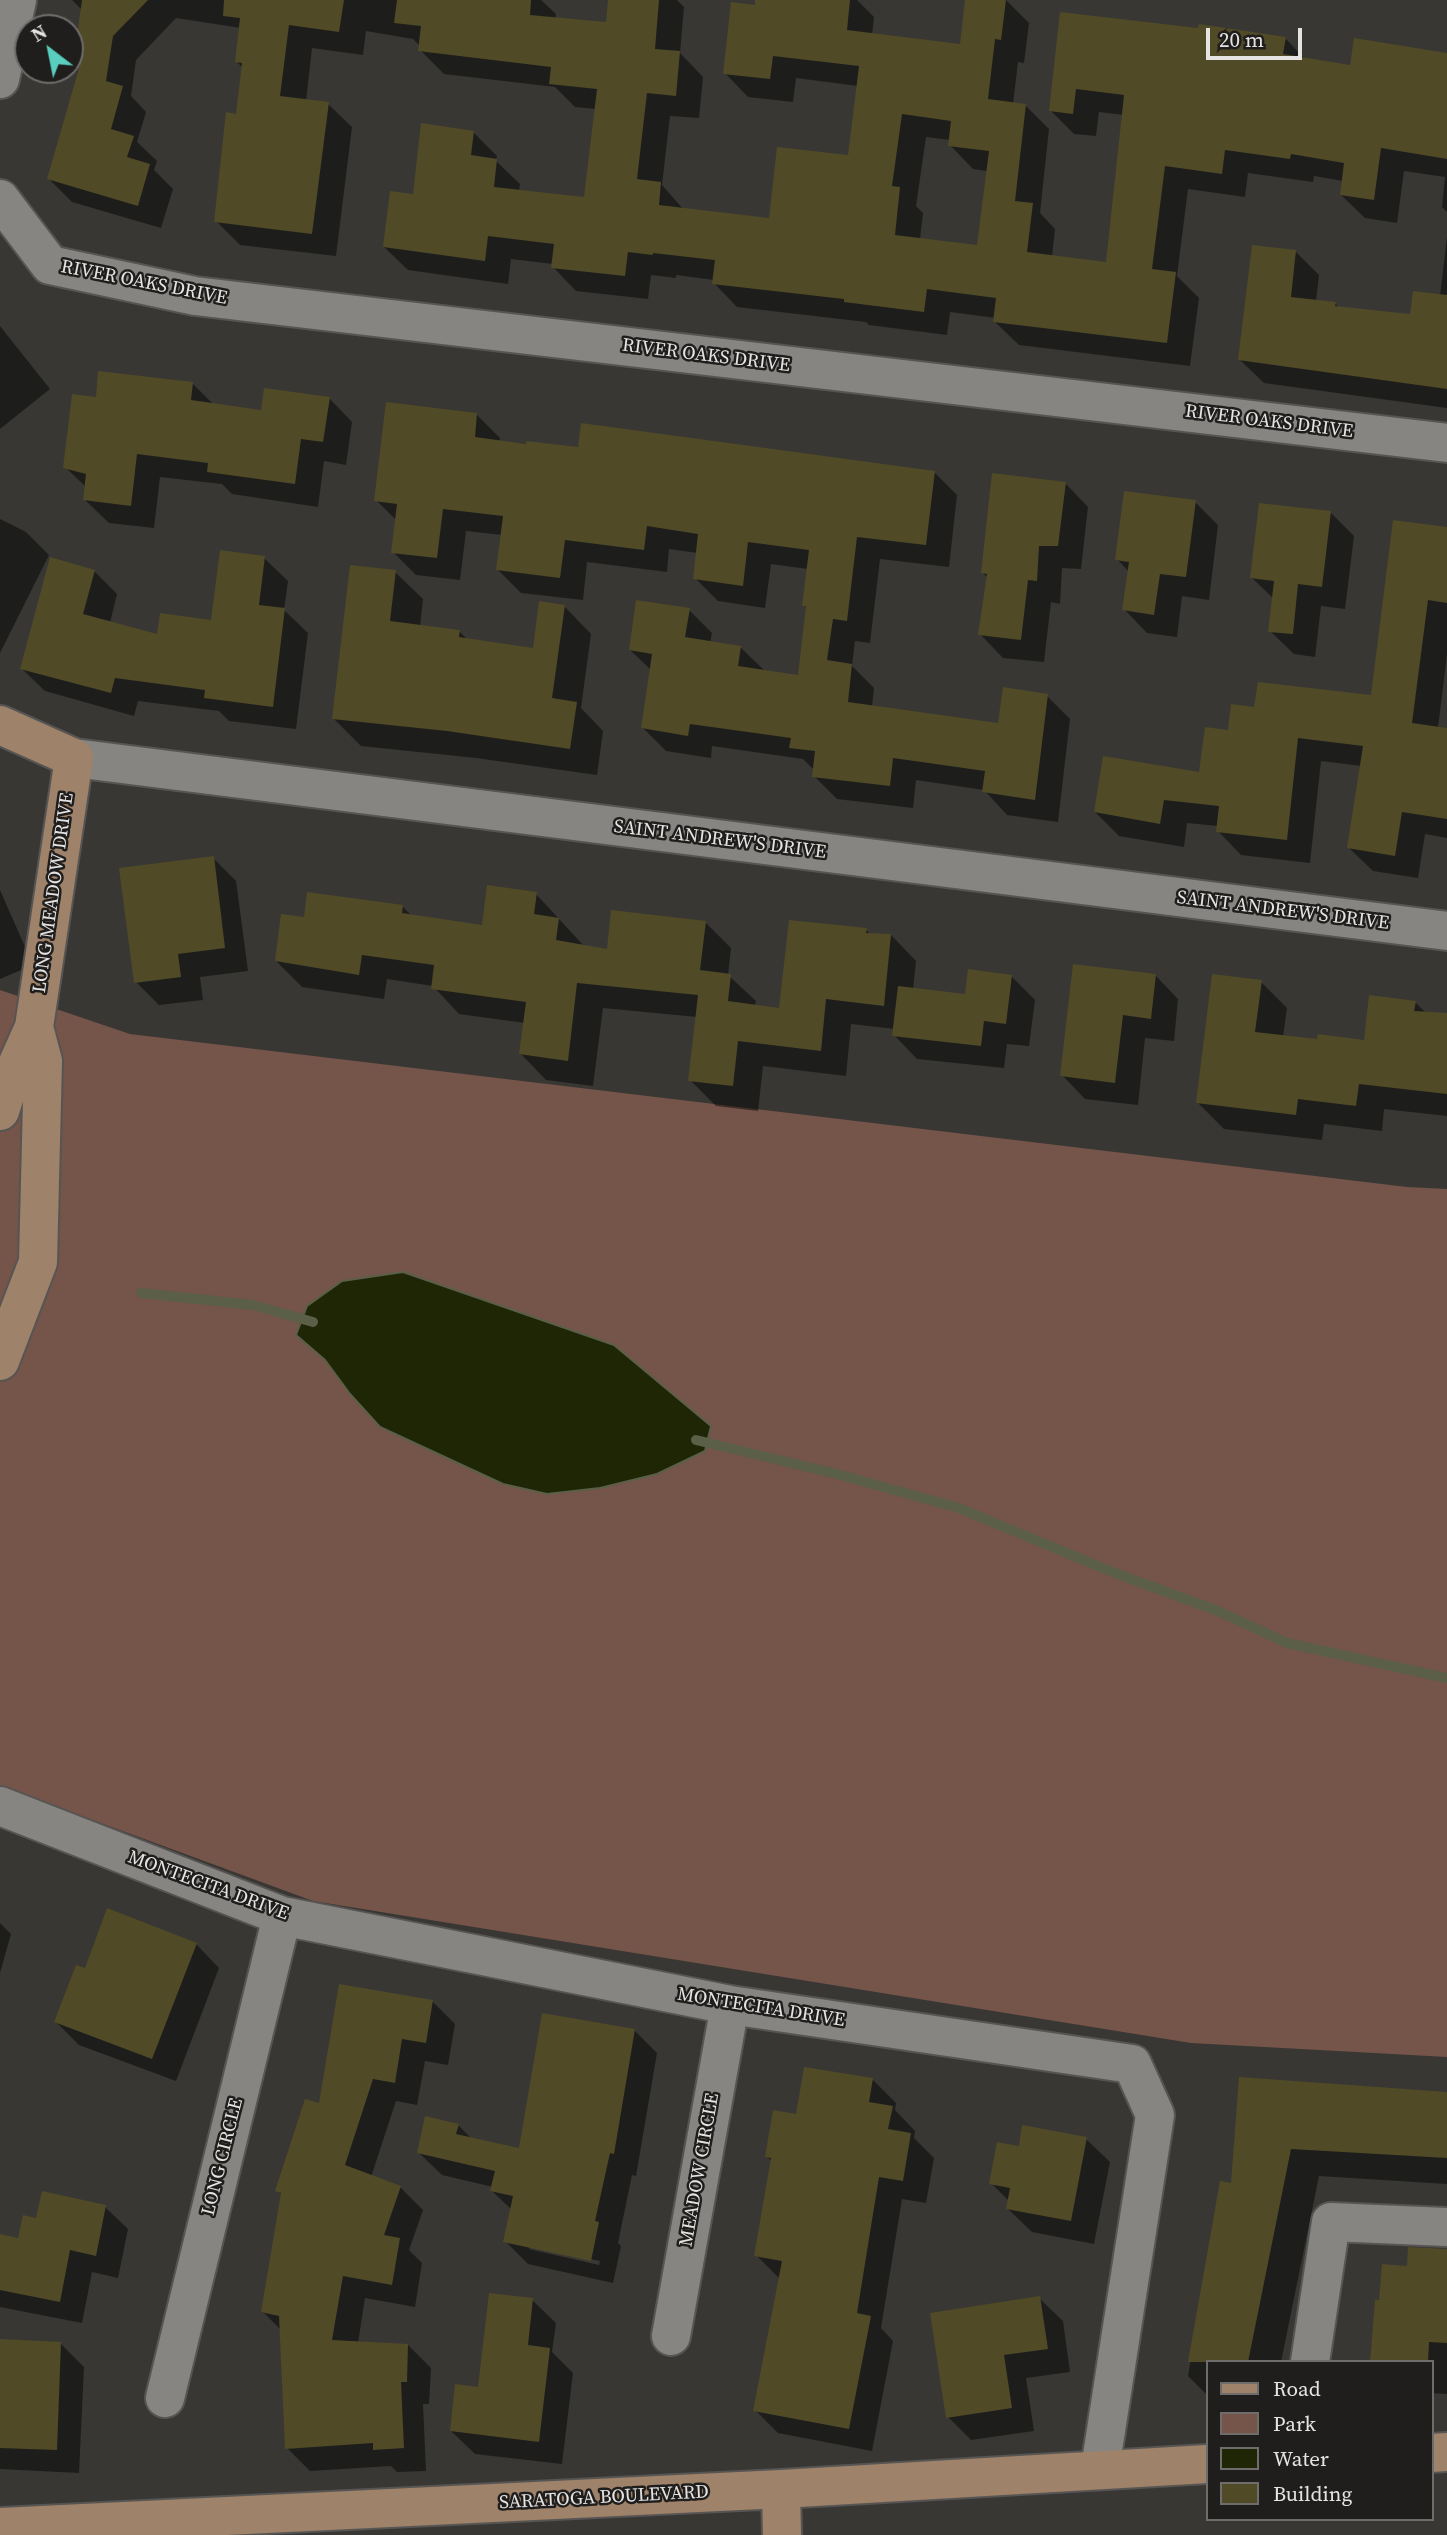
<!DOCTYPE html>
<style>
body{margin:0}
#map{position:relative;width:1447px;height:2535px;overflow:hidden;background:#383734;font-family:"Source Serif 4",serif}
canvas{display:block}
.legend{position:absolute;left:1206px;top:2360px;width:228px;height:161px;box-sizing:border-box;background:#1f1e1d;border:2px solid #6f6d6c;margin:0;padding:9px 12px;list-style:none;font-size:21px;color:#e6e4e3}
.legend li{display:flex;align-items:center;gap:14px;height:35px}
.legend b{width:35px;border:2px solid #6f6d6c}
.north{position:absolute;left:14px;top:14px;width:70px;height:70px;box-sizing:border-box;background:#1f1e1d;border:2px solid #6f6d6c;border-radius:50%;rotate:328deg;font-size:19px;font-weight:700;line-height:28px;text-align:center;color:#e6e4e3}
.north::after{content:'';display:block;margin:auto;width:24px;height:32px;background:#59cebf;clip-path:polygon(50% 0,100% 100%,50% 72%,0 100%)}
.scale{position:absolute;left:1206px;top:28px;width:96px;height:32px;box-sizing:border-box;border:4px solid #e6e4e3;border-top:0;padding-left:9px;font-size:21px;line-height:24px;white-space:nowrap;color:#e6e4e3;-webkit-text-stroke:5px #1f1e1d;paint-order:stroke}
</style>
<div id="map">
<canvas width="1447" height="2535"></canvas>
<ul class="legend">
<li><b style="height:9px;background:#9e8269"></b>Road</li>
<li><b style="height:19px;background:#75544a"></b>Park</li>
<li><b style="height:19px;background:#1f2605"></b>Water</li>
<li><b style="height:19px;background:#504a27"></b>Building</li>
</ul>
<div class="north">N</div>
<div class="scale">20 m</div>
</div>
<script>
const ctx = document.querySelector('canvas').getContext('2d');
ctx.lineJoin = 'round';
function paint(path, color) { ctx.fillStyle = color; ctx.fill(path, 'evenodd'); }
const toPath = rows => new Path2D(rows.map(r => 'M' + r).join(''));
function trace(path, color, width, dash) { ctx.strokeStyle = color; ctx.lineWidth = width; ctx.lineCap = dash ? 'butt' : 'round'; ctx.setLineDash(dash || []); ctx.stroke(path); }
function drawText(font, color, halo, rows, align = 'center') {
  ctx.font = font + ' "Source Serif 4",serif'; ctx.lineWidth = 5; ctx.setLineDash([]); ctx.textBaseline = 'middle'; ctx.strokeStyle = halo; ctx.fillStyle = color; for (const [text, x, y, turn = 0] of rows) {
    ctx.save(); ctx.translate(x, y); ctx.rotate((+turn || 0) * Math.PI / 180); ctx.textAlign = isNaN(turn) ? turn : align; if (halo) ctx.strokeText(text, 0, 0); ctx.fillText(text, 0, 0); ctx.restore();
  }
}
paint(toPath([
 [0,990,130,1034,1407,1187,1447,1189,1447,2057,1191,2043,313,1901,0,1786]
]), '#75544a');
const water = toPath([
 [403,1272,614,1345,711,1426,705,1451,657,1474,600,1488,547,1494,503,1484,380,1427,350,1394,325,1360,296,1335,307,1306,342,1281,403,1272]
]);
paint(water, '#1f2605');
trace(water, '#5b5f48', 2);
paint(toPath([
 [72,0,541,0,556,14,555,19,608,24,610,0,677,0,684,7,680,53,703,77,699,118,670,116,662,185,684,210,770,220,850,157,858,86,796,78,793,102,748,97,725,73,756,7,757,0,857,0,874,17,872,35,961,46,967,0,1006,0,1029,23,1024,63,1018,62,1013,104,1026,106,1049,129,1040,213,1055,229,1052,257,1108,264,1124,115,1099,112,1096,136,1074,134,1050,110,1062,14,1285,38,1306,60,1351,67,1447,54,1447,212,1442,207,1445,177,1404,171,1397,223,1365,218,1341,195,1343,181,1314,176,1313,182,1248,173,1245,197,1188,189,1177,276,1199,298,1190,366,1019,345,995,322,996,318,950,312,947,335,869,325,866,322,737,307,714,283,714,280,676,275,676,278,651,275,648,299,576,291,553,267,553,264,511,259,508,284,408,270,384,247,414,196,473,132,497,156,496,161,520,184,519,191,586,199,596,109,575,107,555,87,444,74,420,50,420,46,413,39,366,31,363,55,312,48,306,101,328,104,352,127,336,256,240,245,216,221,237,116,243,68,237,62,241,28,176,18,136,60,131,96,146,112,137,142,157,161,154,170,173,189,161,228,72,202,48,178,85,57,77,49,83,11],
 [926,137,950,140,950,145,973,169,988,171,979,247,920,239,923,213,916,206],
 [1447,237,1447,408,1264,383,1240,360,1296,252,1319,275,1316,301,1335,303,1339,308,1412,316,1440,296],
 [0,326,50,389,0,429],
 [193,384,214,405,262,412,329,398,352,422,346,465,324,461,318,507,232,494,222,484,160,477,154,528,109,523,85,500,87,488,65,467,97,399],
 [477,415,500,438,499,442,934,472,957,495,949,567,880,559,870,643,855,641,852,666,874,688,872,707,999,725,1047,696,1070,719,1058,822,1007,815,984,790,916,780,913,808,837,799,814,776,815,771,803,759,712,746,711,758,666,751,643,728,652,671,630,650,689,610,712,633,710,643,740,647,764,670,799,677,808,609,804,605,808,569,771,564,765,608,718,601,695,578,698,553,669,549,667,572,587,562,583,600,521,593,498,570,502,535,466,531,460,580,416,575,393,552,397,521,376,500],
 [1065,483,1088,507,1081,569,1062,568,1060,604,1051,602,1044,662,1003,658,980,634,989,579,983,573],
 [1195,502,1218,525,1209,600,1182,596,1177,637,1147,633,1124,609,1129,572,1117,559],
 [1331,513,1354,536,1345,609,1321,606,1315,657,1294,654,1270,631,1274,599,1252,578],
 [0,519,26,532,49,555,0,653],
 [1447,529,1447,654,1438,728,1447,730,1447,838,1425,834,1418,878,1373,871,1349,848,1362,766,1321,761,1310,863,1241,855,1218,831,1218,826,1187,823,1184,847,1119,836,1095,812,1201,774,1230,732,1256,709,1372,697],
 [264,558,288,581,284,610,308,633,296,729,229,721,219,711,138,701,134,716,45,691,21,668,94,571,117,594,110,623,158,636,213,622],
 [395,572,423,599,420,627,459,631,468,640,534,650,564,606,591,634,581,708,603,731,597,775,476,758,361,746,333,718],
 [213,858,236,881,248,971,200,977,203,1000,159,1005,136,982],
 [0,890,33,965,0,979],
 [536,894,584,946,608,951,705,922,731,948,728,975,756,1001,755,1006,781,1010,866,930,871,935,891,935,916,961,913,990,966,996,1011,976,1035,1000,1029,1046,1007,1044,1004,1068,917,1059,894,1035,895,1029,851,1024,846,1076,763,1066,758,1111,716,1106,690,1080,697,1017,603,1008,593,1086,546,1080,521,1054,525,1023,459,1014,433,986,387,979,384,999,302,987,276,961,306,919,402,906,412,916,483,927],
 [1155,975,1178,999,1174,1041,1145,1038,1138,1105,1085,1099,1062,1075],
 [1261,982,1287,1008,1283,1037,1319,1041,1366,1042,1415,1002,1441,1028,1447,1039,1447,1116,1384,1109,1382,1131,1324,1124,1322,1140,1224,1129,1198,1103],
 [0,1923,11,1934,0,1973],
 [196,1944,219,1968,176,2081,79,2045,56,2022,86,1971],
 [432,2001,455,2024,448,2065,425,2061,417,2105,396,2101,371,2177,400,2187,423,2210,409,2250,422,2263,415,2307,365,2298,358,2343,408,2345,431,2368,429,2404,423,2404,426,2471,397,2472,391,2466,310,2471,287,2448,281,2330,263,2312,283,2196,277,2190,320,2106],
 [634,2030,657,2053,636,2176,632,2175,618,2243,621,2246,613,2283,528,2264,505,2241,512,2210,492,2191,493,2187,442,2175,419,2153,458,2125,472,2139,520,2150],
 [529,2246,600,2261,599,2265,529,2249],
 [1240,2079,1447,2094,1447,2184,1319,2176,1281,2362,1207,2362,1207,2395,1188,2376,1221,2183,1233,2185],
 [873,2080,896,2103,895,2110,915,2131,914,2138,934,2158,926,2203,902,2199,881,2328,893,2341,872,2451,778,2433,755,2410,780,2279,756,2255,772,2161,767,2157,798,2116],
 [1086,2139,1110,2162,1094,2244,1032,2232,1008,2209,1010,2202,991,2183,1020,2148],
 [105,2207,128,2229,118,2278,92,2272,82,2323,0,2307,0,2236,20,2240,37,2220],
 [1447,2250,1447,2394,1431,2393,1431,2362,1372,2362,1381,2302,1409,2268],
 [1039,2298,1063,2321,1070,2372,1026,2378,1034,2431,971,2440,948,2417],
 [532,2300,556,2323,552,2352,573,2373,562,2464,475,2454,451,2431,479,2389],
 [0,2341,61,2344,84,2367,79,2473,0,2469]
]), '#0007');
trace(toPath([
 [141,1293,253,1305,313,1322],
 [696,1440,837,1474,959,1508,1115,1573,1218,1611,1287,1643,1447,1678]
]), '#5b5f48', 10);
paint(toPath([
 [82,0,148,0,113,36,106,81,123,86,111,129,134,136,127,157,150,164,138,206,47,179,84,51,75,50],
 [224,0,344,0,339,32,289,25,280,96,329,102,312,234,214,222,226,112,236,114,242,63,235,62,240,18,223,16],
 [397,0,531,0,530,15,606,22,608,0,659,0,655,49,680,51,676,96,647,93,637,179,661,182,659,205,769,218,777,147,848,155,859,66,773,56,770,79,723,74,731,2,755,5,755,0,850,0,847,30,960,44,965,0,1006,0,1001,40,995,39,988,99,1026,104,1015,201,1033,203,1027,252,1106,262,1124,95,1076,89,1073,114,1049,111,1060,12,1198,28,1199,24,1286,37,1283,54,1350,65,1354,38,1447,53,1447,159,1381,148,1374,200,1340,195,1344,163,1291,154,1290,159,1225,150,1222,174,1165,166,1152,269,1176,272,1167,343,993,322,996,298,927,289,924,312,844,302,844,299,712,284,715,260,653,253,653,255,628,252,625,276,551,268,554,244,488,236,485,261,383,247,390,191,413,194,421,123,474,131,471,155,497,159,494,187,584,197,597,89,549,84,551,67,418,51,421,26,394,23],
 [902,114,951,121,948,146,989,151,977,245,895,235,900,187,892,186],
 [1252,245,1296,250,1291,297,1336,302,1335,306,1410,314,1413,291,1447,295,1447,389,1238,360],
 [98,371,193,382,191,400,261,410,264,388,330,397,323,442,301,439,295,484,207,472,208,463,137,454,131,506,83,500,86,474,63,468,72,394,96,397],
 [386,402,477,413,475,437,526,444,526,441,578,447,581,423,935,471,926,545,857,537,847,621,833,619,827,660,852,664,848,702,998,723,1003,687,1048,694,1035,800,982,792,985,771,893,758,890,786,812,777,815,751,789,748,791,738,690,724,688,736,641,728,652,654,629,650,636,600,690,608,685,637,741,646,738,666,798,675,806,606,802,606,809,550,748,542,743,586,693,579,698,534,647,526,644,550,565,540,560,578,496,570,503,516,443,509,437,558,391,553,397,504,374,501],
 [992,473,1066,482,1058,546,1039,546,1037,581,1028,580,1021,640,978,635,987,574,981,573],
 [1124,491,1196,500,1186,577,1160,574,1154,615,1122,610,1129,562,1115,560],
 [1259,503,1331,511,1322,587,1298,584,1293,634,1268,632,1274,581,1250,578],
 [1393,520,1447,527,1447,603,1428,600,1412,723,1447,728,1447,819,1402,812,1395,856,1347,848,1363,746,1298,738,1287,840,1216,832,1219,806,1164,800,1160,824,1094,812,1103,756,1199,772,1205,727,1228,730,1231,704,1254,707,1258,682,1371,695],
 [220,550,265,556,259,605,285,608,273,707,204,698,205,690,115,678,111,693,20,669,50,557,95,570,83,614,157,634,160,613,211,620],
 [350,565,396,570,390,621,460,630,459,637,533,648,539,601,565,605,552,698,577,702,570,749,447,731,332,719],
 [214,856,225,948,178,954,181,977,134,983,119,868],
 [487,885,537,892,534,914,559,918,556,940,607,949,611,910,706,921,700,970,731,974,728,1001,779,1008,789,920,867,928,866,933,891,934,884,1006,826,999,821,1051,738,1041,733,1086,688,1081,698,995,577,983,568,1061,519,1054,526,1002,431,989,434,965,362,955,359,975,275,961,281,914,304,917,307,892,403,905,402,913,482,925],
 [1073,964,1156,974,1151,1019,1123,1015,1115,1083,1060,1076],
 [968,969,1012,975,1006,1024,984,1021,981,1046,892,1036,898,986,965,994],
 [1212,974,1262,980,1255,1032,1317,1039,1318,1034,1364,1040,1369,995,1416,1001,1414,1011,1447,1013,1447,1094,1359,1084,1356,1106,1298,1099,1296,1115,1196,1103],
 [107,1908,197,1943,152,2059,54,2022,76,1965,85,1968],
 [339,1984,433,2000,426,2043,402,2039,395,2083,373,2079,345,2165,401,2186,384,2235,400,2238,392,2285,343,2276,332,2340,408,2344,407,2382,401,2382,404,2448,373,2450,373,2443,285,2449,279,2316,261,2312,281,2193,275,2191,305,2099,319,2103],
 [542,2013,635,2029,614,2154,610,2153,595,2221,599,2222,591,2261,503,2242,513,2196,490,2191,495,2171,417,2153,425,2116,459,2124,456,2134,519,2148],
 [804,2067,873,2078,869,2102,893,2106,888,2129,911,2133,903,2181,879,2177,857,2313,871,2316,849,2429,753,2411,782,2261,754,2256,771,2158,765,2157,773,2110,796,2114],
 [1239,2077,1447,2092,1447,2158,1291,2149,1248,2362,1188,2362,1220,2181,1231,2183],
 [1022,2125,1087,2137,1071,2221,1006,2209,1010,2188,989,2184,997,2142,1019,2146],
 [42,2191,106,2205,96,2256,70,2250,60,2302,0,2290,0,2234,18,2238,23,2215,36,2218],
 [1408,2247,1447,2249,1447,2343,1429,2342,1428,2362,1370,2362,1375,2300,1379,2300,1382,2264,1407,2266],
 [489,2293,533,2298,528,2345,550,2348,539,2442,450,2431,455,2384,478,2387],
 [1040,2296,1048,2349,1004,2355,1012,2408,946,2418,930,2313],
 [0,2339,61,2342,57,2450,0,2448]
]), '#504a27');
const street = toPath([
 [0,79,17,0],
 [0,199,50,265,195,296,1447,443],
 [74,758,1447,931],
 [0,1806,282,1916,730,2005,1132,2064,1155,2115,1100,2469],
 [671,2336,730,2005],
 [1310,2362,1331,2222,1447,2227],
 [165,2398,282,1916]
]);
const secondary = toPath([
 [0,725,74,758,34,1027,9,1083,0,1111],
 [0,1361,38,1262,43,1061,34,1027],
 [1431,2453,1447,2452],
 [781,2489,782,2535],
 [0,2527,781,2489,1207,2464]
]);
trace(street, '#575553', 42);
trace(secondary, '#575553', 42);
trace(street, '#878582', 38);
trace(secondary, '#9e8269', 38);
drawText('19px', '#e6e4e3', '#1f1e1d', [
 ["RIVER OAKS DRIVE",144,283,11],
 ["RIVER OAKS DRIVE",706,356,7],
 ["RIVER OAKS DRIVE",1269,422,7],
 ["SAINT ANDREW'S DRIVE",720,840,7],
 ["LONG MEADOW DRIVE",54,893,-82],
 ["SAINT ANDREW'S DRIVE",1283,911,7],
 ["MONTECITA DRIVE",208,1886,20],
 ["MONTECITA DRIVE",761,2008,9],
 ["LONG CIRCLE",223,2157,-76],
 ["MEADOW CIRCLE",700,2170,-80],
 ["SARATOGA BOULEVARD",604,2498,-3]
]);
</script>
